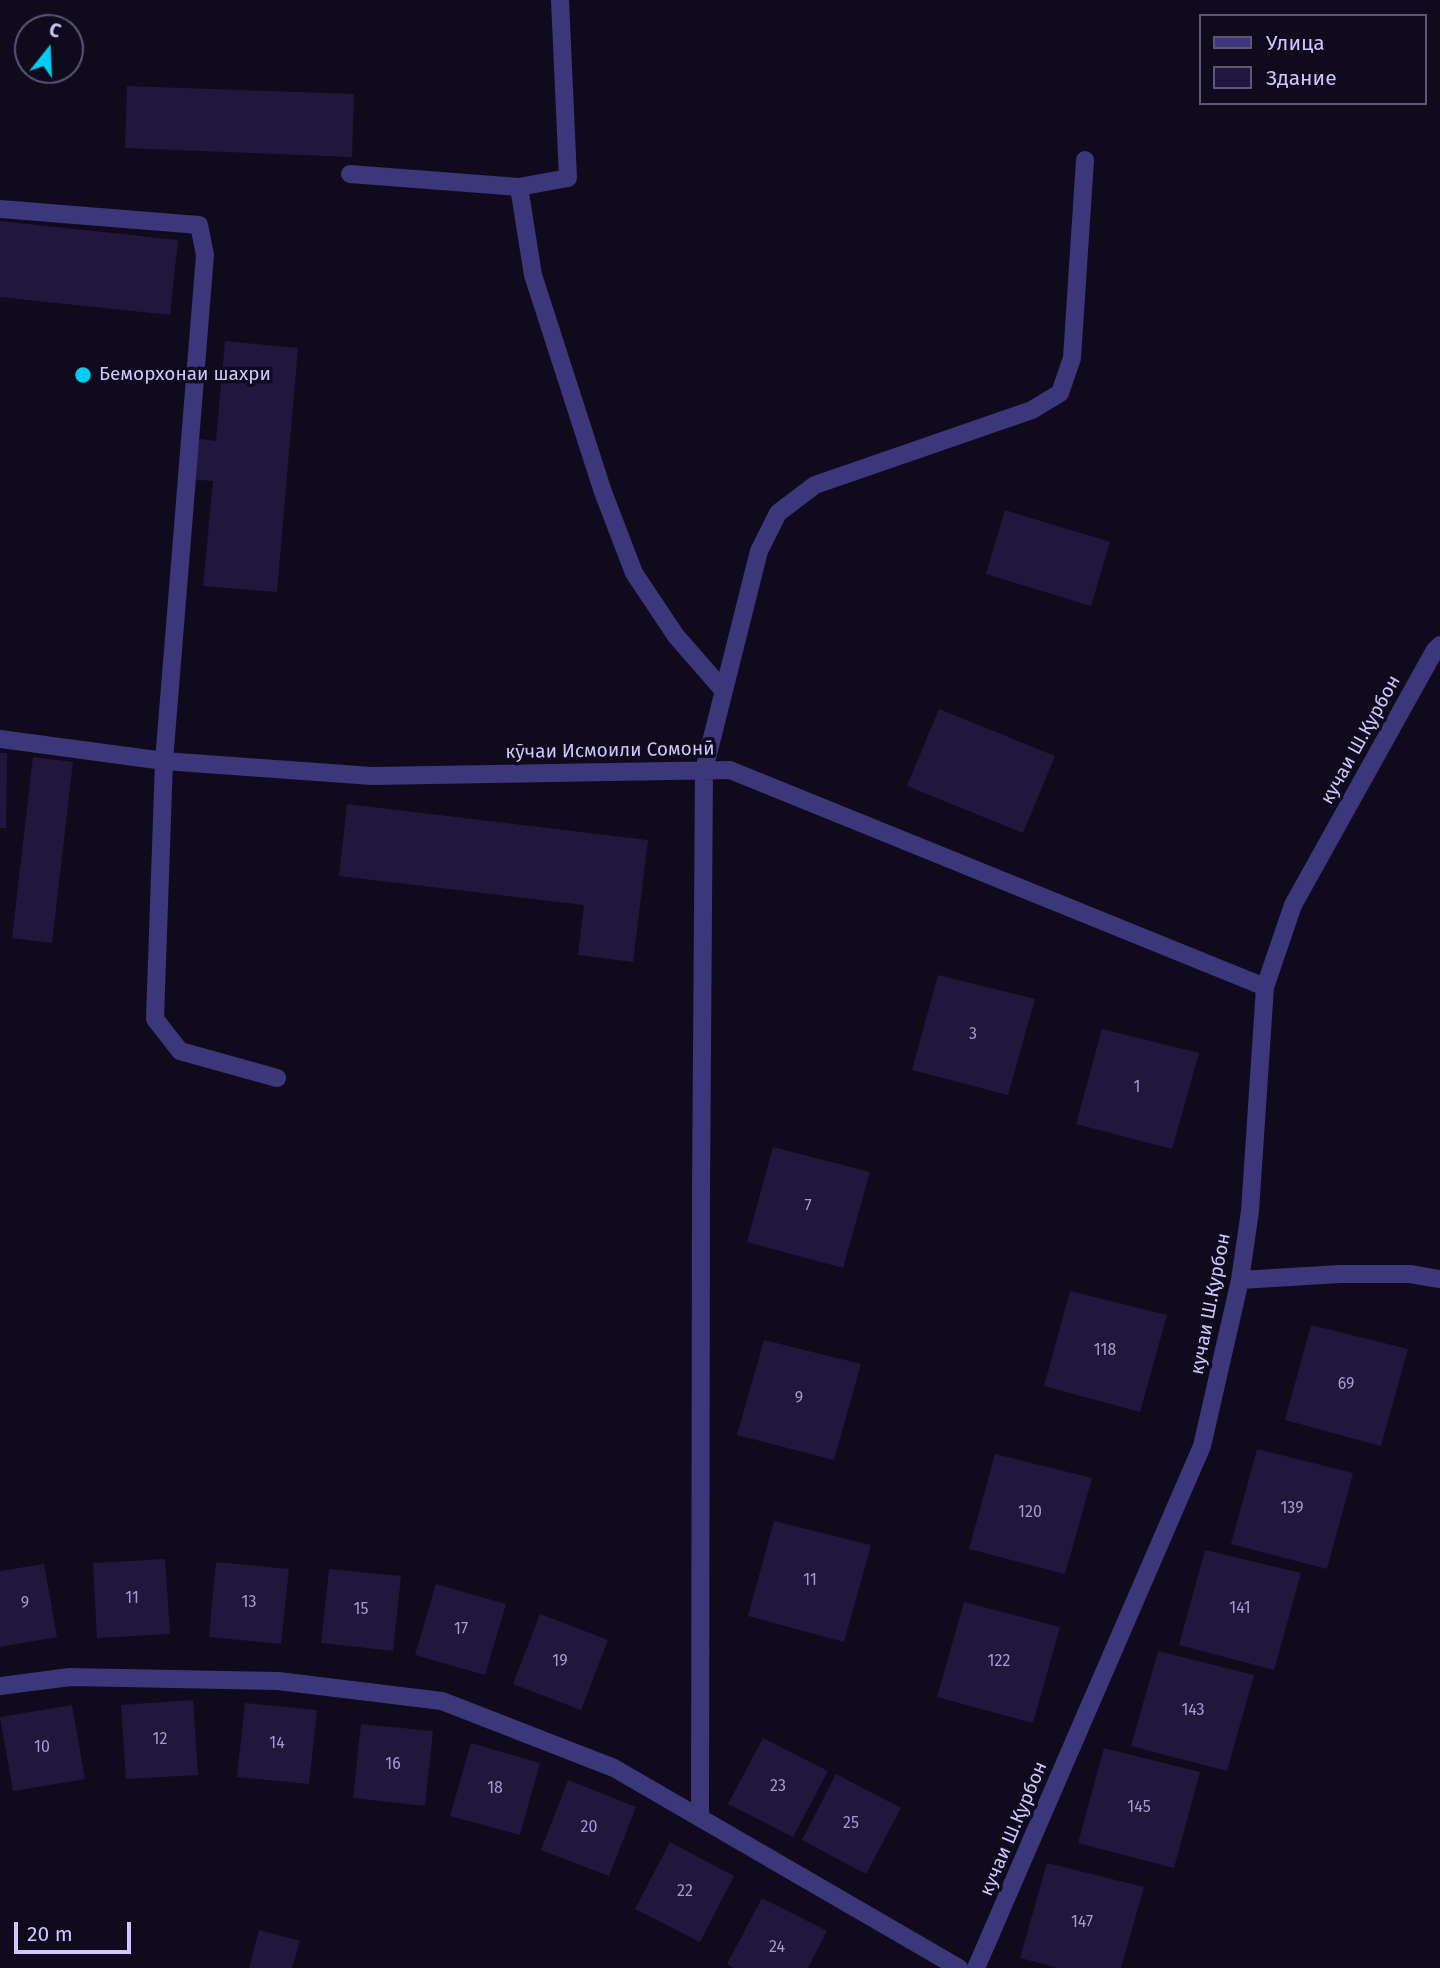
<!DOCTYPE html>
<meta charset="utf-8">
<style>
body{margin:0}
#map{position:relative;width:1440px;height:1968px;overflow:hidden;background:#0f0b1c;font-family:"Fira Sans",sans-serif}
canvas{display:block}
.legend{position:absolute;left:1199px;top:14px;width:228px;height:91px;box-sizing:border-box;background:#0f0b1c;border:2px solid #5c5677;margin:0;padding:9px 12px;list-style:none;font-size:21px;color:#cfc6ff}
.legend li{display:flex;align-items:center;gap:14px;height:35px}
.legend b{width:35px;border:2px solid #5c5677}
.north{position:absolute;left:14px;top:14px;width:70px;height:70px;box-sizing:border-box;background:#0f0b1c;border:2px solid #5c5677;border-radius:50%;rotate:18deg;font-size:19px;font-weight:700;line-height:28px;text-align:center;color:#cfc6ff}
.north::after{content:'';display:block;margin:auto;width:24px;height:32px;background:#02ccef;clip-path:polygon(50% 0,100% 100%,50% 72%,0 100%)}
.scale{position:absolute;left:14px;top:1922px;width:117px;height:32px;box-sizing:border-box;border:4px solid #cfc6ff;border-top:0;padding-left:9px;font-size:21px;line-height:24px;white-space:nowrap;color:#cfc6ff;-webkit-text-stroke:5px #0f0b1c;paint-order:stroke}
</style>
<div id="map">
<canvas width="1440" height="1968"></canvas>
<ul class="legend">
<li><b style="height:9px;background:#3c367a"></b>Улица</li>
<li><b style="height:19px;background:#21173c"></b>Здание</li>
</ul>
<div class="north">С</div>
<div class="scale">20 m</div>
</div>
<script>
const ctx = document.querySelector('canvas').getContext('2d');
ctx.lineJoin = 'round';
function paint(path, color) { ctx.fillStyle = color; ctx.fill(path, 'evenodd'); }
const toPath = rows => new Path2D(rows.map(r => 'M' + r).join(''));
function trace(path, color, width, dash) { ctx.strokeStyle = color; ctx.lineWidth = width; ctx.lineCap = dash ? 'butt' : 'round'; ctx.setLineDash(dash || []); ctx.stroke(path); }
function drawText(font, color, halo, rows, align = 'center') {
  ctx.font = font + ' "Fira Sans",sans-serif'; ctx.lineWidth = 7; ctx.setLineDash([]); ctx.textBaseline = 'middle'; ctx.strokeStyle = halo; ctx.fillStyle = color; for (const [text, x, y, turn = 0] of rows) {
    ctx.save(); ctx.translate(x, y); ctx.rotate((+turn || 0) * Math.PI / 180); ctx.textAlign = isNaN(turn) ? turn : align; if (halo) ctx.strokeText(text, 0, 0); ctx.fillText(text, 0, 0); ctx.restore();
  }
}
paint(toPath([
 [127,86,354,94,352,157,125,148],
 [0,221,178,240,170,315,0,297],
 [225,341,298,348,277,592,203,586,213,481,188,479,192,438,216,441],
 [1005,510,1110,542,1091,606,986,574],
 [939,709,1055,756,1023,833,907,786],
 [0,753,7,753,6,828,0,828],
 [33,757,73,762,52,943,12,938],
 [347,804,648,840,633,962,578,955,584,905,339,876],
 [938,975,1035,999,1008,1095,912,1070],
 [1102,1029,1199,1053,1172,1149,1076,1124],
 [773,1147,870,1172,843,1268,747,1242],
 [1070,1291,1167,1315,1140,1412,1044,1386],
 [1311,1325,1408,1349,1381,1446,1285,1420],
 [764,1340,861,1364,834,1460,737,1435],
 [1257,1449,1353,1473,1327,1569,1231,1544],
 [995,1454,1092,1478,1065,1574,969,1549],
 [774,1521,871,1545,844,1642,748,1616],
 [1205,1550,1301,1573,1274,1670,1179,1645],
 [165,1559,170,1634,97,1638,93,1563],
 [216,1562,289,1569,281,1644,209,1637],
 [44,1564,57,1637,0,1647,0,1571],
 [329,1569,401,1576,393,1651,321,1643],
 [436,1584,506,1604,485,1675,415,1655],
 [964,1602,1060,1627,1033,1723,937,1697],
 [540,1614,608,1640,581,1710,513,1684],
 [1158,1651,1254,1675,1227,1771,1131,1746],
 [193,1700,198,1775,126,1779,121,1705],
 [245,1703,317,1710,309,1784,237,1777],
 [72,1705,85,1779,13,1791,0,1717],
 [361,1724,433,1731,425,1806,353,1798],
 [763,1738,828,1771,793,1837,728,1804],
 [471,1743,540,1763,520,1835,450,1816],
 [1104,1748,1200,1772,1174,1868,1078,1843],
 [836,1774,901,1808,866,1874,802,1840],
 [568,1780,636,1807,609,1876,541,1850],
 [670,1842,734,1876,700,1942,635,1909],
 [1047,1863,1144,1887,1121,1968,1058,1968,1020,1958],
 [762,1898,827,1931,808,1968,734,1968,727,1964],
 [259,1930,300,1941,292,1968,249,1968]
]), '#21173c');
trace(toPath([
 [350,174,519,187,533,275,603,492,634,573,676,636,724,691],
 [519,187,568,178,560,0],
 [0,209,199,225,205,255,164,761,155,1019,180,1051,277,1078],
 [0,739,164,761,372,776,730,770,1265,987],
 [1240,1280,1340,1274,1410,1274,1440,1279],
 [0,1686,70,1677,278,1681,442,1701,614,1768,959,1968],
 [700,1818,701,1188,704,770,759,551,778,513,815,485,1032,410,1060,393,1072,358,1085,160],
 [976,1968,1202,1446,1240,1280,1250,1211,1265,987,1293,905,1435,650,1440,645]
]), '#3c367a', 18);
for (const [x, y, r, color] of [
 [83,375,9,"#02ccef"]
]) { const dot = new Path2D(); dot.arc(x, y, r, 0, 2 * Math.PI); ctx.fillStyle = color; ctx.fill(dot); trace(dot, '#0f0b1c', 2.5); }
drawText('16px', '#a49ace', null, [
 ["3",973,1035],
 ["1",1137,1088],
 ["7",808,1207],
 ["118",1105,1351],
 ["69",1346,1385],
 ["9",799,1399],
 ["139",1292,1509],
 ["120",1030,1513],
 ["11",810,1581],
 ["11",132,1599],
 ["13",249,1603],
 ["9",25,1604],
 ["141",1240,1609],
 ["15",361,1610],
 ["17",461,1630],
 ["19",560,1662],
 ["122",999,1662],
 ["143",1193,1711],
 ["12",160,1740],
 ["14",277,1744],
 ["10",42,1748],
 ["16",393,1765],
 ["23",778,1787],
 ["18",495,1789],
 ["145",1139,1808],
 ["25",851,1824],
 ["20",589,1828],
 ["22",685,1892],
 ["147",1082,1923],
 ["24",777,1948]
]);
drawText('19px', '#cfc6ff', '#0f0b1c', [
 ["Беморхонаи шахри",99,375]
], 'left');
drawText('19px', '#cfc6ff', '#0f0b1c', [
 ["кучаи Ш.Қурбон",1361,740,-61],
 ["кӯчаи Исмоили Сомонӣ",610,751,-1],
 ["кучаи Ш.Қурбон",1211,1304,-79],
 ["кучаи Ш.Қурбон",1014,1829,-67]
]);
</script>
